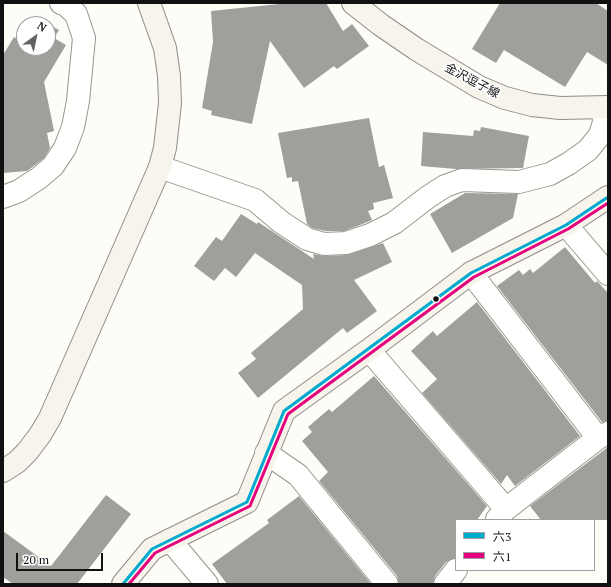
<!DOCTYPE html>
<meta charset="utf-8">
<style>
body{margin:0}
#map{position:relative;width:611px;height:587px;overflow:hidden;background:#fdfcf7;font-family:"PT Serif","Noto Sans JP",serif}
canvas{display:block}
.frame{position:absolute;inset:0;border:4px solid #111;pointer-events:none}
.legend{position:absolute;left:455px;top:519px;width:140px;height:52px;box-sizing:border-box;background:#fff;border:1px solid #a0a0a0;margin:0;padding:5px 7px;list-style:none;font-size:12px;color:#111}
.legend li{display:flex;align-items:center;gap:8px;height:20px}
.legend b{width:20px;border:1px solid #a0a0a0}
.north{position:absolute;left:16px;top:16px;width:40px;height:40px;box-sizing:border-box;background:#fff;border:1px solid #a0a0a0;border-radius:50%;rotate:33deg;font-size:11px;font-weight:700;line-height:16px;text-align:center;color:#111}
.north::after{content:'';display:block;margin:auto;width:14px;height:18px;background:#646362;clip-path:polygon(50% 0,100% 100%,50% 72%,0 100%)}
.scale{position:absolute;left:16px;top:553px;width:87px;height:18px;box-sizing:border-box;border:2px solid #111;border-top:0;padding-left:5px;font-size:12px;line-height:14px;white-space:nowrap;color:#111;-webkit-text-stroke:3px #fff;paint-order:stroke}
</style>
<div id="map">
<canvas width="611" height="587"></canvas>
<div class="frame"></div>
<ul class="legend">
<li><b style="height:5px;background:#00a9ce"></b>六3</li>
<li><b style="height:5px;background:#e5007d"></b>六1</li>
</ul>
<div class="north">N</div>
<div class="scale">20 m</div>
</div>
<script>
const ctx = document.querySelector('canvas').getContext('2d');
ctx.lineJoin = 'round';
function paint(path, color) { ctx.fillStyle = color; ctx.fill(path, 'evenodd'); }
const toPath = rows => new Path2D(rows.map(r => 'M' + r).join(''));
function trace(path, color, width, dash) { ctx.strokeStyle = color; ctx.lineWidth = width; ctx.lineCap = dash ? 'butt' : 'round'; ctx.setLineDash(dash || []); ctx.stroke(path); }
function drawText(font, color, halo, rows, align = 'center') {
  ctx.font = font + ' "PT Serif","Noto Sans JP",serif'; ctx.lineWidth = 4; ctx.setLineDash([]); ctx.textBaseline = 'middle'; ctx.strokeStyle = halo; ctx.fillStyle = color; for (const [text, x, y, turn = 0] of rows) {
    ctx.save(); ctx.translate(x, y); ctx.rotate((+turn || 0) * Math.PI / 180); ctx.textAlign = isNaN(turn) ? turn : align; if (halo) ctx.strokeText(text, 0, 0); ctx.fillText(text, 0, 0); ctx.restore();
  }
}
paint(toPath([
 [289,3,326,3,343,31,352,24,369,46,337,69,334,66,304,88,270,41,252,124,211,115,212,111,202,108,213,42,211,11],
 [500,3,596,3,608,11,608,65,587,52,565,87,504,50,496,63,472,49],
 [39,19,59,30,54,38,66,45,44,82,54,131,47,133,50,148,44,158,31,168,27,171,3,173,3,55,14,37,24,43,24,48,48,48,48,24,36,24],
 [369,118,379,167,384,165,393,198,373,203,374,209,368,211,372,220,365,223,344,231,326,231,312,228,307,224,298,181,292,182,292,177,287,178,278,133],
 [481,127,529,136,523,168,456,169,421,166,423,132,473,136,474,130,480,131],
 [465,193,518,194,513,218,452,253,430,214],
 [241,214,257,224,258,222,314,259,313,254,324,256,347,255,383,243,392,262,354,280,377,311,347,333,343,328,258,398,238,373,256,359,251,353,303,309,302,285,255,253,236,277,225,268,214,281,194,266,216,237,222,241],
 [565,247,595,283,597,281,608,293,608,421,602,422,497,286,519,270,523,275,530,269,533,273],
 [477,302,580,436,515,486,507,475,501,484,422,393,437,379,411,351,433,331,437,336],
 [374,376,487,506,477,520,456,520,456,558,446,562,435,576,433,584,399,584,397,576,319,481,328,472,302,441,312,432,308,427,329,409,332,412],
 [608,447,608,520,541,520,530,506],
 [106,495,131,514,77,584,13,584,3,577,3,531,51,566],
 [299,496,371,584,227,584,212,564,269,523,267,520]
]), '#a19f9c');
const street = toPath([
 [160,167,255,200,281,222,307,239,324,244,346,243,370,235,394,223,428,197,445,186,462,180,519,182,550,174,568,164,588,150,600,135,604,122,603,108],
 [3,197,19,191,39,178,53,166,65,148,73,127,78,101,84,38,76,14,66,5,61,3],
 [566,225,608,274],
 [471,273,598,438],
 [369,350,506,509],
 [266,453,298,475,387,584],
 [497,519,506,509,598,438,608,433],
 [170,540,207,584],
 [445,584,456,570]
]);
const secondary = toPath([
 [353,3,381,25,416,49,479,87,505,98,532,105,560,108,608,107],
 [3,471,17,462,27,452,40,435,50,418,160,167,165,148,170,103,169,76,165,48,149,3],
 [123,584,152,549,247,502,284,411,369,350,471,273,566,225,608,197]
]);
trace(street, '#979795', 24);
trace(secondary, '#8e8d8b', 24);
trace(street, '#fffffe', 22);
trace(secondary, '#f6f4eb', 22);
trace(toPath([
 [123,584,152,549,247,502,284,411,471,273,566,225,608,197]
]), '#00a9ce', 3);
trace(toPath([
 [129,584,155,553,250,506,288,414,474,277,568,229,608,203]
]), '#e5007d', 3);
for (const [x, y, r, color] of [
 [436,299,3.5,"#111"]
]) { const dot = new Path2D(); dot.arc(x, y, r, 0, 2 * Math.PI); ctx.fillStyle = color; ctx.fill(dot); trace(dot, '#fff', 1.5); }
drawText('12px', '#111', '#fff', [
 ["金沢逗子線",472,81,28]
]);
</script>
